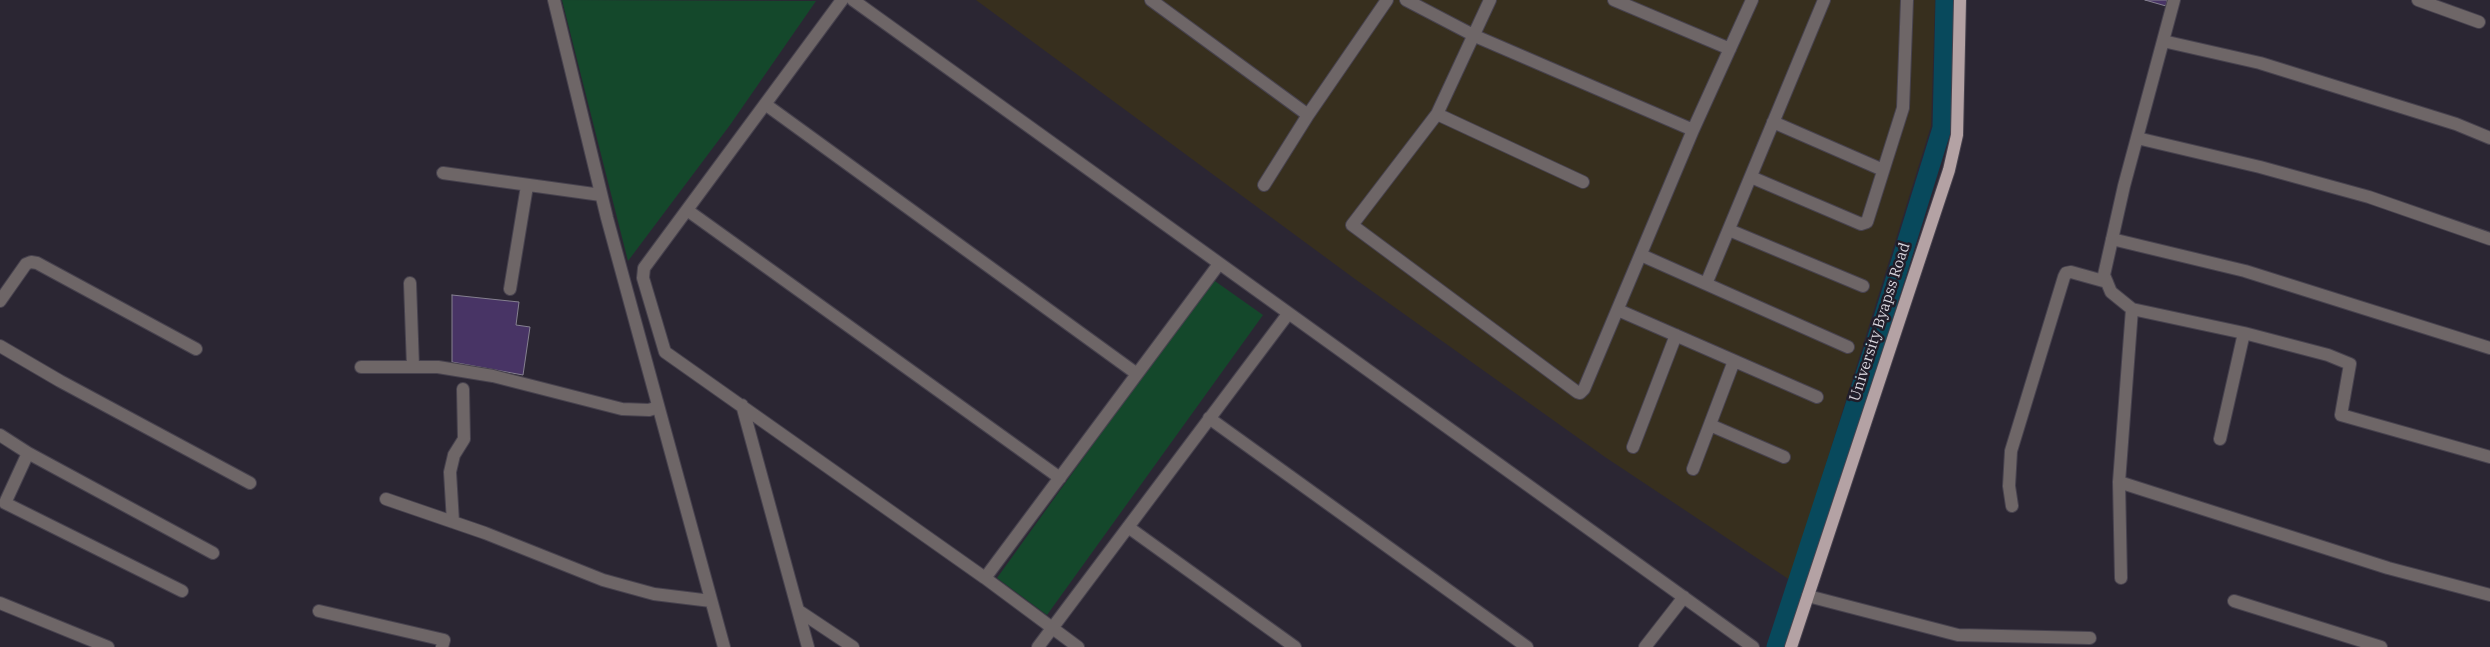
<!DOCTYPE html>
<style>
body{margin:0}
canvas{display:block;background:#2b2633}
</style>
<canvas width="2490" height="647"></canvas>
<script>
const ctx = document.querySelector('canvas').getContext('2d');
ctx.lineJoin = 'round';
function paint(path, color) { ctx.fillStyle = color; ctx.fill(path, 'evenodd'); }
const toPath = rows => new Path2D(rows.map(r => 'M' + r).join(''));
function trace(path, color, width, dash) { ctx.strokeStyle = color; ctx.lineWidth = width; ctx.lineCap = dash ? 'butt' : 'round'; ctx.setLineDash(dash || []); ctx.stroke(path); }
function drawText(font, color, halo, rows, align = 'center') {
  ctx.font = font + ' "IBM Plex Serif",serif'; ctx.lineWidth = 5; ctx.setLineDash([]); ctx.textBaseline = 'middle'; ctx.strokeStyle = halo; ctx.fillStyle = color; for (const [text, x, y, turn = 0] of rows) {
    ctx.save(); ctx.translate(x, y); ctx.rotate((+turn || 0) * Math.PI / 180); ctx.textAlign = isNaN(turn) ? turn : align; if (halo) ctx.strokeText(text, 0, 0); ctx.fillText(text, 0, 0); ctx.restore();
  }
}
paint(toPath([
 [976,0,1935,0,1931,126,1790,580,1605,457,1355,279]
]), '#372f1e');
paint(toPath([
 [562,0,816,1,730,125,628,261],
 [1212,279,1263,315,1047,615,997,578]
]), '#14482b');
trace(toPath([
 [1776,647,1875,344,1942,128,1945,0]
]), '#08495c', 19);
const building = toPath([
 [2145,0,2167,0,2166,6,2145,0],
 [452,295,519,302,516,325,530,327,523,375,452,362,452,295]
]);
paint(building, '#483465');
trace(building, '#858090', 1);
const minor = toPath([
 [554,0,607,218,724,647],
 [842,0,644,268,643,278,665,352,985,578,1078,647],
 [853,0,1753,647],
 [1151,0,1308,115,1387,0],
 [1406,0,1475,36,1693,130,1752,0],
 [1490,0,1437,114,1352,225,1577,392,1580,393,1584,389,1693,130],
 [1614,0,1730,49],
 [2418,0,2479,22],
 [2163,41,2260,63,2456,124,2490,138],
 [765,104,1137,374],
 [1437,114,1583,182],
 [1773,122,1883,170],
 [2137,138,2260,167,2369,197,2490,239],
 [443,173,601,195],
 [1751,177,1861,224,1867,222,1903,108,1907,0],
 [1264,185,1308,115],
 [687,210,1060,478],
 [1729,230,1863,286],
 [2112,239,2245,271,2490,348],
 [1641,255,1848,347],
 [410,283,413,367],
 [1706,284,1824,0],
 [510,289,527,186],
 [0,301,26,264,31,262,37,263,196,349],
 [2132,309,2244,333,2328,355,2350,364,2341,415,2490,457],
 [1618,310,1817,397],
 [0,346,60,381,250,483],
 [361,367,438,367,493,376,622,409,649,410,658,407],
 [742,405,808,647],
 [1209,418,1527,647],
 [1710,425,1784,457],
 [0,435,28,453,213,553],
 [2220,439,2244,333],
 [1633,447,1676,335],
 [28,453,5,503,182,591],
 [1693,469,1734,361],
 [2119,482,2388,568,2490,595],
 [386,499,485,533,603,580,654,594,711,601],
 [2012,506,2009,486,2011,451,2064,277,2066,273,2071,272,2107,282],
 [453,522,450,472,454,455,464,439,463,389],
 [1128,527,1295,647],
 [985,578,1219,264],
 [2121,578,2119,482,2132,309,2111,292,2104,275,2124,186,2174,0],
 [1808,596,1958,635,2090,638],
 [2234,601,2381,647],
 [0,603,108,647],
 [319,611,444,640,442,647],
 [799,611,853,647],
 [1038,647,1288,314],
 [1645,647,1684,597]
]);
const major = toPath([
 [1791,647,1949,170,1957,135,1960,0]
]);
trace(minor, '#47424e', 14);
trace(major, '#47424e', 14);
trace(minor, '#6e6667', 12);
trace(major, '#b4a2a4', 12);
drawText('15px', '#d8d6de', '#211d29', [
 ["University Byapss Road",1880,322,-72]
]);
</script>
